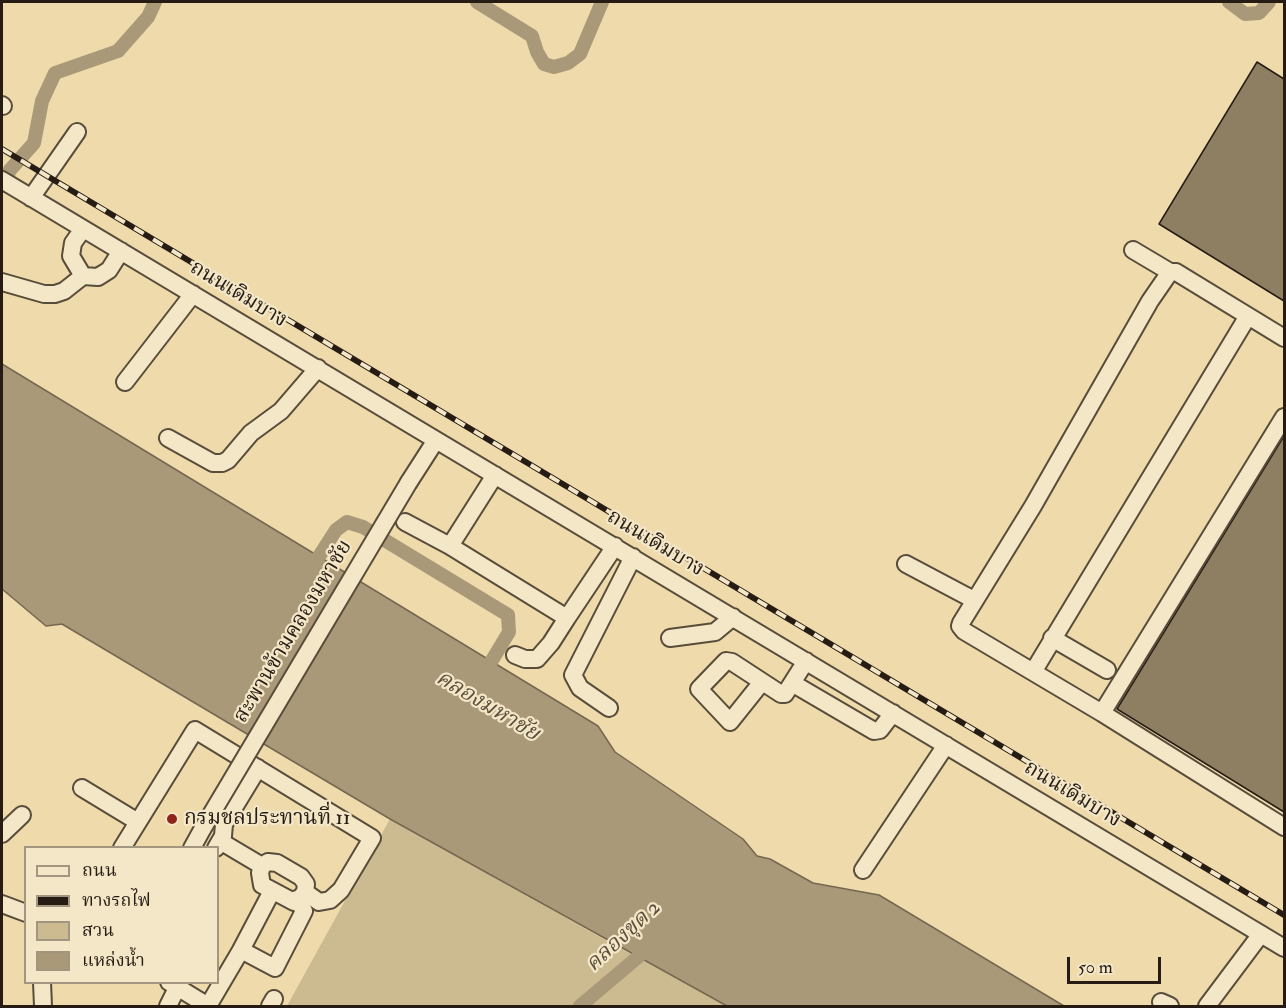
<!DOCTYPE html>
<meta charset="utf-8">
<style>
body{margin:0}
#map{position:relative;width:1286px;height:1008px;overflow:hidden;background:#eedaab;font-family:"IM FELL Double Pica","Noto Serif Thai",serif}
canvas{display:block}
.frame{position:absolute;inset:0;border:3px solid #261c14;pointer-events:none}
.legend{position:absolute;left:24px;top:846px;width:195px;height:138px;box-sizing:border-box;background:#f4e7c8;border:2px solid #a29680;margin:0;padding:8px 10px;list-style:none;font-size:18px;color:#261c14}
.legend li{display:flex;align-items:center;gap:12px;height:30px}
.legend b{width:30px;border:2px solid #a29680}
.scale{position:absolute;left:1067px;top:957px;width:94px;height:27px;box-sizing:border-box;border:3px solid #261c14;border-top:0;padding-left:8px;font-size:18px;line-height:21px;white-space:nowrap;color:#261c14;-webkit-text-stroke:4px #f4e7c8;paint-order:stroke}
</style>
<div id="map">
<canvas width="1286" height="1008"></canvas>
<div class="frame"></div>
<ul class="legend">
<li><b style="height:8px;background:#f4e7c8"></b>ถนน</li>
<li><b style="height:8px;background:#261c14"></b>ทางรถไฟ</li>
<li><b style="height:16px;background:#ccba91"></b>สวน</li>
<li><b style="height:16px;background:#aa9978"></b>แหล่งน้ำ</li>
</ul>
<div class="scale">50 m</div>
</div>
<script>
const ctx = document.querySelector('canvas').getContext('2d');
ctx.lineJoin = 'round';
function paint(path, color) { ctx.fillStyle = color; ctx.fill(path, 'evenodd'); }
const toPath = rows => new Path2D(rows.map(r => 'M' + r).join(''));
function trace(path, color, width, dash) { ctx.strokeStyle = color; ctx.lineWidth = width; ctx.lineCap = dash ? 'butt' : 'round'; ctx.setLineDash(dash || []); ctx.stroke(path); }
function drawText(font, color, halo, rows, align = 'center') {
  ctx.font = font + ' "IM FELL Double Pica","Noto Serif Thai",serif'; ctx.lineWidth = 4.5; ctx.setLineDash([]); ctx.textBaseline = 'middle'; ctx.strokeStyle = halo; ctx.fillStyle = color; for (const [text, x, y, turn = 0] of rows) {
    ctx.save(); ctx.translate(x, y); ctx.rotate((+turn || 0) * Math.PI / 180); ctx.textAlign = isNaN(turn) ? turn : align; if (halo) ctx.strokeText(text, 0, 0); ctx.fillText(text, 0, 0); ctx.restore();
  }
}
paint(toPath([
 [390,819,607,941,727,1006,287,1006]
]), '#ccba91');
const water = toPath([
 [2,364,598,726,615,752,743,839,757,856,770,859,813,883,879,895,1064,1006,727,1006,390,819,62,624,46,626,2,589,2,364]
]);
paint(water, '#aa9978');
trace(water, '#756750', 1.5);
trace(toPath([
 [477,2,532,36,537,52,544,64,554,67,568,63,580,54,602,2],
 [1229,2,1245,14,1259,13,1269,2],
 [2,186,10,170,34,143,42,101,55,73,118,51,148,17,155,2],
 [309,572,336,530,347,522,363,527,508,615,509,632,482,677],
 [580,1006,651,946]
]), '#aa9978', 14);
const building = toPath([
 [1257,62,1284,79,1284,301,1159,224,1257,62],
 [1284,436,1284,812,1117,709,1284,436]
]);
paint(building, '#8e7f63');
trace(building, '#261c14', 1.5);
const minor = toPath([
 [2,105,3,106],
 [2,180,1284,948],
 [31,198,77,132],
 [83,229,73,243,71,256,83,276,98,277,109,270,121,251],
 [1133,250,1170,272],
 [2,282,44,294,55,294,64,291,83,276],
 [125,382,193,294],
 [1284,417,1102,713,1284,827],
 [168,438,213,463,222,463,228,460,251,433,281,411,318,368],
 [409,482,436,440],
 [405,522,450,546,567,618,551,643,537,659,525,659,515,655],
 [450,546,495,475],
 [906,564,974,600],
 [567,618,615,546],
 [670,638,715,632,733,617],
 [1052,638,1107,670],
 [1033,672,1248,316],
 [762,682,730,722,699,689,726,661,732,662,781,694,785,694,806,661],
 [792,683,874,731,880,730,893,713],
 [609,708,580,688,573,675,633,557],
 [1102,713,964,631,960,626,961,623,1033,506,1150,301,1170,272,1176,272,1284,338],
 [82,788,138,822],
 [2,834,22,815],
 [220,841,262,866],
 [122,848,195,730,372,838,341,890,330,900,319,902,305,892],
 [192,848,203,828],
 [216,848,223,836,224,824,258,768],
 [268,862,277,863,301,877,306,884,305,892,301,897,294,902,262,885,260,873,262,866,268,862],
 [863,870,946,745],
 [2,904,26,913],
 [241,950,272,891],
 [42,982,43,1006],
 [169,982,208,1006],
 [1161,1002,1170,1006],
 [168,1006,177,988],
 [208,1006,241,950,275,968,304,911,297,899],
 [270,1006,274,999],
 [1207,1006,1261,934]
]);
trace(minor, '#584c3a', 20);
trace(minor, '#f4e7c8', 16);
const rail = toPath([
 [2,149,1284,915]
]);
trace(rail, '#261c14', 6);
trace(rail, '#f4e7c8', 4, [11]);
const minorBridge = toPath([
 [203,828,409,482]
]);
trace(minorBridge, '#584c3a', 20, []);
trace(minorBridge, '#f4e7c8', 16);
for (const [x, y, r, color] of [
 [172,819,6,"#8f2418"]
]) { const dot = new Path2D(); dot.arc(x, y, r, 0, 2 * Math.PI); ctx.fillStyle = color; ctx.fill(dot); trace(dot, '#f4e7c8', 2); }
drawText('21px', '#261c14', '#f4e7c8', [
 ["ถนนเดิมบาง",238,295,31],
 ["ถนนเดิมบาง",655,544,31],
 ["สะพานข้ามคลองมหาชัย",294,632,-59],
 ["ถนนเดิมบาง",1072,795,31]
]);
drawText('21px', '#261c14', '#f4e7c8', [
 ["กรมชลประทานที่ 11",184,819]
], 'left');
drawText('italic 22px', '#5b4e3c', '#f4e7c8', [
 ["คลองมหาชัย",487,707,31],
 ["คลองขุด 2",624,937,-43]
]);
</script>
